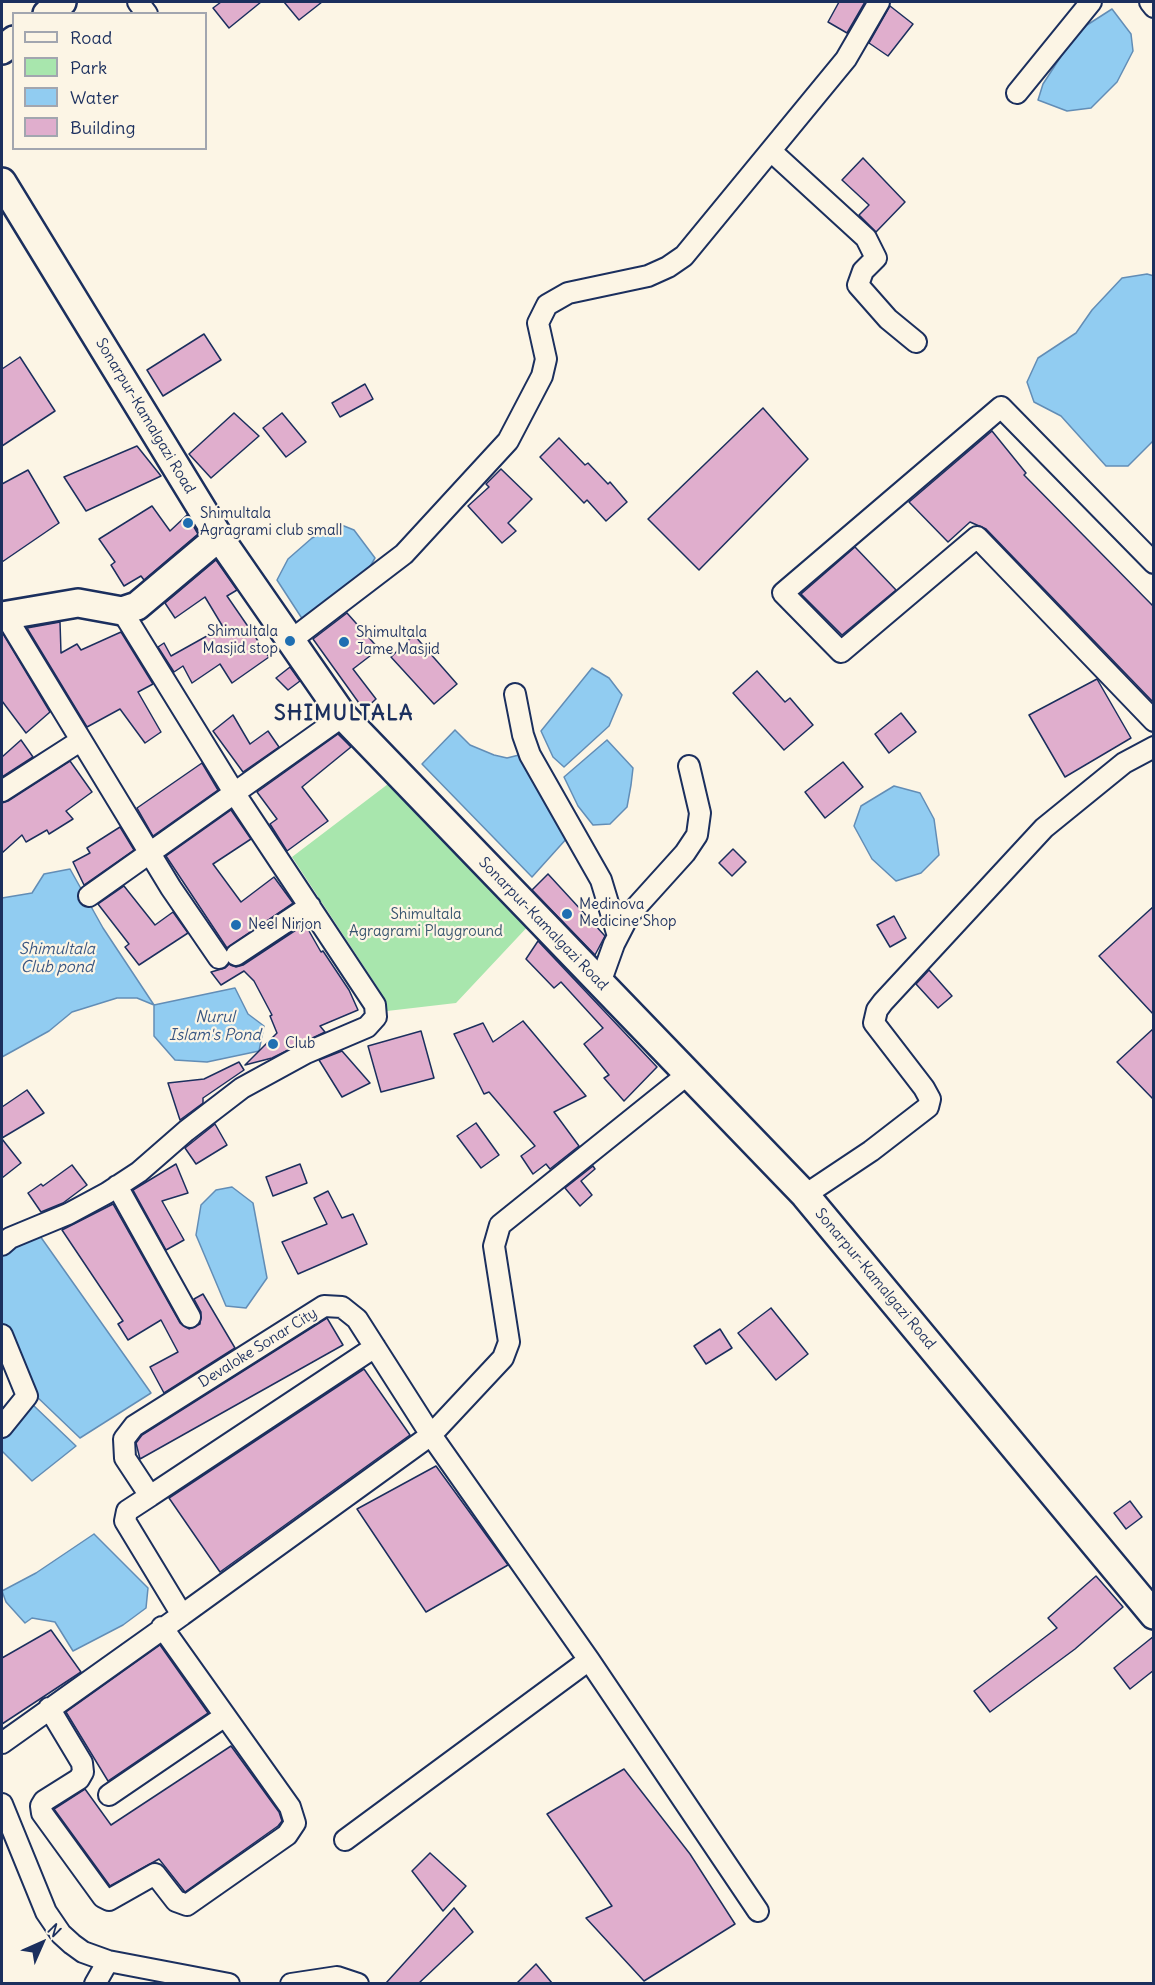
<!DOCTYPE html>
<style>
body{margin:0}
#map{position:relative;width:1155px;height:1985px;overflow:hidden;background:#fcf5e5;font-family:Delius,sans-serif}
canvas{display:block}
.frame{position:absolute;inset:0;border:3px solid #1b2f5e;pointer-events:none}
.legend{position:absolute;left:12px;top:12px;width:195px;height:138px;box-sizing:border-box;background:#fcf5e5;border:2px solid #a2a6af;margin:0;padding:8px 10px;list-style:none;font-size:18px;color:#1b2f5e}
.legend li{display:flex;align-items:center;gap:12px;height:30px}
.legend b{width:30px;border:2px solid #a2a6af}
.north{position:absolute;left:12px;top:1913px;width:60px;height:60px;-webkit-text-stroke:4px #fcf5e5;paint-order:stroke;rotate:45deg;font-size:16px;font-weight:700;line-height:24px;text-align:center;color:#1b2f5e}
.north::after{content:'';display:block;margin:auto;width:21px;height:27px;background:#1b2f5e;clip-path:polygon(50% 0,100% 100%,50% 72%,0 100%)}
</style>
<div id="map">
<canvas width="1155" height="1985"></canvas>
<div class="frame"></div>
<ul class="legend">
<li><b style="height:8px;background:#fcf5e5"></b>Road</li>
<li><b style="height:16px;background:#a8e6ad"></b>Park</li>
<li><b style="height:16px;background:#91ccf1"></b>Water</li>
<li><b style="height:16px;background:#e0aecd"></b>Building</li>
</ul>
<div class="north">N</div>
</div>
<script>
const ctx = document.querySelector('canvas').getContext('2d');
ctx.lineJoin = 'round';
function paint(path, color) { ctx.fillStyle = color; ctx.fill(path, 'evenodd'); }
const toPath = rows => new Path2D(rows.map(r => 'M' + r).join(''));
function trace(path, color, width, dash) { ctx.strokeStyle = color; ctx.lineWidth = width; ctx.lineCap = dash ? 'butt' : 'round'; ctx.setLineDash(dash || []); ctx.stroke(path); }
function drawText(font, color, halo, rows, align = 'center') {
  ctx.font = font + ' Delius,sans-serif'; ctx.lineWidth = 4.5; ctx.setLineDash([]); ctx.textBaseline = 'middle'; ctx.strokeStyle = halo; ctx.fillStyle = color; for (const [text, x, y, turn = 0] of rows) {
    ctx.save(); ctx.translate(x, y); ctx.rotate((+turn || 0) * Math.PI / 180); ctx.textAlign = isNaN(turn) ? turn : align; if (halo) ctx.strokeText(text, 0, 0); ctx.fillText(text, 0, 0); ctx.restore();
  }
}
paint(toPath([
 [392,781,532,922,456,1003,387,1011,380,991,292,857]
]), '#a8e6ad');
const water = toPath([
 [1112,9,1131,34,1133,51,1117,82,1091,108,1067,111,1038,100,1043,84,1069,44,1087,25,1112,9],
 [1147,274,1154,276,1153,441,1128,466,1106,466,1061,416,1034,402,1027,382,1038,358,1076,333,1092,310,1122,278,1147,274],
 [339,524,354,530,375,558,368,570,303,620,277,580,288,559,312,538,339,524],
 [592,668,609,678,622,695,609,726,564,767,553,757,541,731,592,668],
 [455,730,470,745,494,755,507,758,523,754,568,837,532,877,422,764,455,730],
 [607,740,633,768,631,785,627,807,610,824,593,825,578,806,564,777,607,740],
 [894,786,920,793,934,819,939,855,921,873,896,881,872,859,854,826,861,806,894,786],
 [70,869,103,928,154,1005,235,988,248,1014,264,1026,259,1051,207,1062,175,1060,154,1036,154,1005,137,998,117,998,72,1012,49,1031,2,1057,2,898,32,893,44,874,70,869],
 [232,1187,253,1203,267,1278,246,1308,226,1306,196,1235,201,1205,216,1190,232,1187],
 [40,1236,151,1393,80,1438,34,1394,2,1323,2,1254,40,1236],
 [33,1405,76,1446,32,1481,2,1451,2,1436,14,1420,33,1405],
 [94,1534,148,1588,146,1608,123,1625,73,1651,55,1622,32,1618,25,1623,6,1602,2,1591,36,1573,94,1534]
]);
paint(water, '#91ccf1');
trace(water, '#628db6', 1.5);
const building = toPath([
 [221,2,261,2,229,28,213,8,221,2],
 [284,2,322,2,299,20,284,2],
 [839,2,865,2,847,33,828,22,839,2],
 [890,6,913,24,888,56,869,43,890,6],
 [863,158,905,202,876,232,859,215,869,205,842,180,863,158],
 [204,334,221,360,163,396,147,370,204,334],
 [20,357,55,411,2,446,2,369,20,357],
 [365,384,373,399,340,417,332,403,365,384],
 [763,408,808,459,699,570,648,519,763,408],
 [234,413,259,436,211,478,189,454,234,413],
 [282,413,306,442,286,457,263,428,282,413],
 [992,431,1026,473,1024,475,1154,607,1154,703,986,529,970,522,948,542,909,502,992,431],
 [559,438,585,465,588,463,608,484,610,482,627,502,606,521,587,500,584,503,540,457,559,438],
 [137,446,161,476,86,511,64,477,137,446],
 [501,469,532,499,508,523,516,531,502,543,468,506,489,487,486,484,501,469],
 [28,470,59,523,2,562,2,484,28,470],
 [152,506,170,531,187,515,198,534,144,580,141,576,124,586,111,565,115,562,99,539,152,506],
 [855,547,896,590,842,635,801,594,855,547],
 [216,560,237,590,227,596,269,657,232,683,220,664,192,683,183,666,174,672,158,647,164,643,171,656,223,627,205,597,175,618,165,603,216,560],
 [347,613,379,649,353,669,376,699,364,710,313,639,347,613],
 [60,622,61,653,77,644,81,650,121,632,153,684,138,692,161,732,145,743,120,709,87,727,27,628,60,622],
 [2,632,50,712,26,733,2,701,2,632],
 [414,635,457,684,434,704,391,657,414,635],
 [290,667,300,681,288,690,276,678,290,667],
 [757,671,785,702,790,698,813,725,784,750,733,693,757,671],
 [1097,679,1131,738,1065,777,1029,715,1097,679],
 [901,713,916,732,889,753,875,734,901,713],
 [233,715,250,744,268,731,279,747,243,772,213,731,233,715],
 [338,734,351,747,302,787,328,821,287,851,270,824,277,819,257,792,338,734],
 [21,740,33,757,2,777,2,757,21,740],
 [70,761,92,792,66,811,73,819,49,834,47,830,26,842,22,835,2,853,2,803,8,801,70,761],
 [843,762,863,787,825,818,805,792,843,762],
 [202,763,218,790,153,836,137,808,202,763],
 [231,810,251,839,213,864,241,902,274,877,293,903,227,948,166,856,231,810],
 [120,827,134,850,84,885,73,862,90,853,87,848,120,827],
 [733,849,746,862,732,876,719,863,733,849],
 [548,874,605,936,595,955,532,890,548,874],
 [124,886,155,925,173,912,188,933,139,965,125,947,129,944,98,904,124,886],
 [1154,906,1154,1015,1099,956,1154,906],
 [894,916,906,938,890,947,877,925,894,916],
 [305,924,321,952,323,951,349,990,358,1010,320,1026,325,1032,272,1058,245,1065,277,1033,270,1016,272,1015,254,981,244,971,221,985,211,972,225,968,229,964,236,967,243,965,305,924],
 [538,941,657,1067,624,1101,604,1078,609,1075,584,1044,603,1028,561,982,554,988,526,959,538,941],
 [929,970,952,996,938,1008,916,984,929,970],
 [523,1021,586,1096,554,1112,579,1146,550,1169,546,1164,533,1174,521,1156,535,1146,489,1092,484,1094,454,1034,483,1023,493,1042,523,1021],
 [1154,1028,1154,1100,1117,1062,1154,1028],
 [421,1031,434,1078,381,1092,368,1046,421,1031],
 [342,1051,370,1083,342,1097,319,1060,342,1051],
 [239,1062,244,1070,203,1098,203,1103,180,1120,168,1083,204,1079,239,1062],
 [27,1090,44,1113,2,1138,2,1107,27,1090],
 [476,1123,499,1155,481,1168,457,1136,476,1123],
 [215,1124,227,1145,196,1164,185,1148,215,1124],
 [2,1139,21,1163,2,1178,2,1139],
 [176,1164,188,1193,162,1201,184,1240,166,1250,133,1190,176,1164],
 [300,1164,307,1183,273,1196,266,1177,300,1164],
 [72,1165,87,1185,63,1203,41,1212,28,1193,41,1184,43,1186,72,1165],
 [593,1166,595,1169,581,1181,592,1195,580,1206,565,1188,593,1166],
 [328,1191,342,1218,353,1214,367,1244,298,1274,282,1242,327,1224,314,1198,328,1191],
 [113,1204,180,1323,189,1329,200,1324,201,1312,194,1299,203,1294,235,1348,164,1393,150,1367,178,1352,161,1320,128,1340,118,1324,123,1321,62,1230,113,1204],
 [771,1308,808,1354,776,1380,738,1333,771,1308],
 [327,1318,343,1345,140,1459,136,1443,142,1435,327,1318],
 [720,1329,732,1348,706,1364,694,1346,720,1329],
 [364,1369,410,1435,220,1572,169,1498,364,1369],
 [436,1466,508,1565,426,1612,357,1509,436,1466],
 [1130,1501,1142,1517,1126,1529,1114,1513,1130,1501],
 [1096,1576,1123,1607,1075,1649,990,1712,974,1691,1057,1628,1048,1618,1096,1576],
 [51,1630,81,1672,2,1724,2,1658,51,1630],
 [1154,1636,1154,1670,1130,1689,1114,1668,1154,1636],
 [160,1645,208,1713,108,1781,66,1712,160,1645],
 [231,1746,279,1812,282,1821,278,1826,185,1892,159,1859,110,1886,54,1809,85,1789,111,1825,231,1746],
 [624,1769,690,1854,735,1924,644,1981,586,1918,612,1906,547,1814,624,1769],
 [430,1853,466,1886,443,1911,412,1871,430,1853],
 [454,1908,473,1932,419,1983,386,1983,454,1908],
 [536,1964,552,1983,517,1983,536,1964]
]);
paint(building, '#e0aecd');
trace(building, '#1b2f5e', 1.5);
const street = toPath([
 [138,2,147,14],
 [1150,2,1154,7],
 [1017,93,1091,2],
 [771,151,866,238,876,258,863,271,858,285,888,319,916,342],
 [1154,563,1001,407,783,593,841,652,977,537,1154,721],
 [5,615,171,888,219,958],
 [290,641,404,554,508,441,542,376,546,359,538,323,547,305,568,293,648,276,668,267,684,256,846,59,879,2],
 [515,694,523,735,530,755,601,880,618,936],
 [2,791,80,741],
 [89,896,343,716],
 [236,955,310,906],
 [600,983,614,944,629,915,685,853,697,835,700,813,689,766],
 [117,1186,190,1317],
 [805,1195,871,1151,928,1107,930,1099,924,1088,874,1023,877,1010,883,1002,1044,828,1124,763,1154,747],
 [2,1245,10,1238,68,1214,107,1193,139,1172,186,1131,242,1088,306,1053,367,1027,376,1017,375,1005,235,794,122,611],
 [2,1335,27,1396,2,1427],
 [150,1496,375,1347],
 [182,1615,431,1435,589,1660,758,1911],
 [49,1708,82,1763,83,1772,79,1779,44,1801,41,1806,42,1813,103,1897,109,1900,155,1874,176,1901,187,1905,287,1835,295,1823,290,1807,162,1627],
 [2,1743,182,1615,125,1521,127,1511,150,1496,125,1458,124,1439,134,1426,324,1306,342,1307,357,1319,431,1435,503,1358,509,1342,494,1246,500,1225,688,1074],
 [109,1795,225,1716],
 [2,1804,46,1912,61,1934,72,1944,83,1952,108,1961,229,1984],
 [345,1840,589,1660],
 [95,1984,108,1961],
 [291,1984,337,1977,358,1984]
]);
const secondary = toPath([
 [47,14,62,2],
 [2,50,14,40],
 [2,182,219,537,343,716,805,1195,1154,1615],
 [2,616,78,603,122,611,137,606,219,537]
]);
trace(street, '#1b2f5e', 24);
trace(secondary, '#1b2f5e', 32);
trace(street, '#fcf5e5', 20);
trace(secondary, '#fcf5e5', 27);
for (const [x, y, r, color] of [
 [188,523,6,"#1f6fb2"],
 [290,641,6,"#1f6fb2"],
 [344,642,6,"#1f6fb2"],
 [567,914,6,"#1f6fb2"],
 [236,925,6,"#1f6fb2"],
 [273,1044,6,"#1f6fb2"]
]) { const dot = new Path2D(); dot.arc(x, y, r, 0, 2 * Math.PI); ctx.fillStyle = color; ctx.fill(dot); trace(dot, '#fcf5e5', 2); }
drawText('15px', '#1b2f5e', '#fcf5e5', [
 ["Sonarpur-Kamalgazi Road",145,416,59],
 ["Sonarpur-Kamalgazi Road",543,924,46],
 ["Sonarpur-Kamalgazi Road",875,1279,50],
 ["Devaloke Sonar City",258,1348,-32]
]);
drawText('15px', '#1b2f5e', '#fcf5e5', [
 ["Shimultala",200,514],
 ["Agragrami club small",200,531],
 ["Shimultala",278,632,"right"],
 ["Masjid stop",278,649,"right"],
 ["Shimultala",356,633],
 ["Jame Masjid",356,650],
 ["Medinova",579,905],
 ["Medicine Shop",579,922],
 ["Neel Nirjon",248,925],
 ["Club",285,1044]
], 'left');
drawText('15px', '#37546e', '#fcf5e5', [
 ["Shimultala",426,915],
 ["Agragrami Playground",426,932]
]);
drawText('italic 16px', '#385683', '#fcf5e5', [
 ["Shimultala",57,949],
 ["Club pond",57,967],
 ["Nurul",215,1017],
 ["Islam's Pond",215,1035]
]);
ctx.letterSpacing = '1.5px';
drawText('bold 21px', '#1b2f5e', '#fcf5e5', [
 ["SHIMULTALA",344,714]
]);
ctx.letterSpacing = '0px';
</script>
